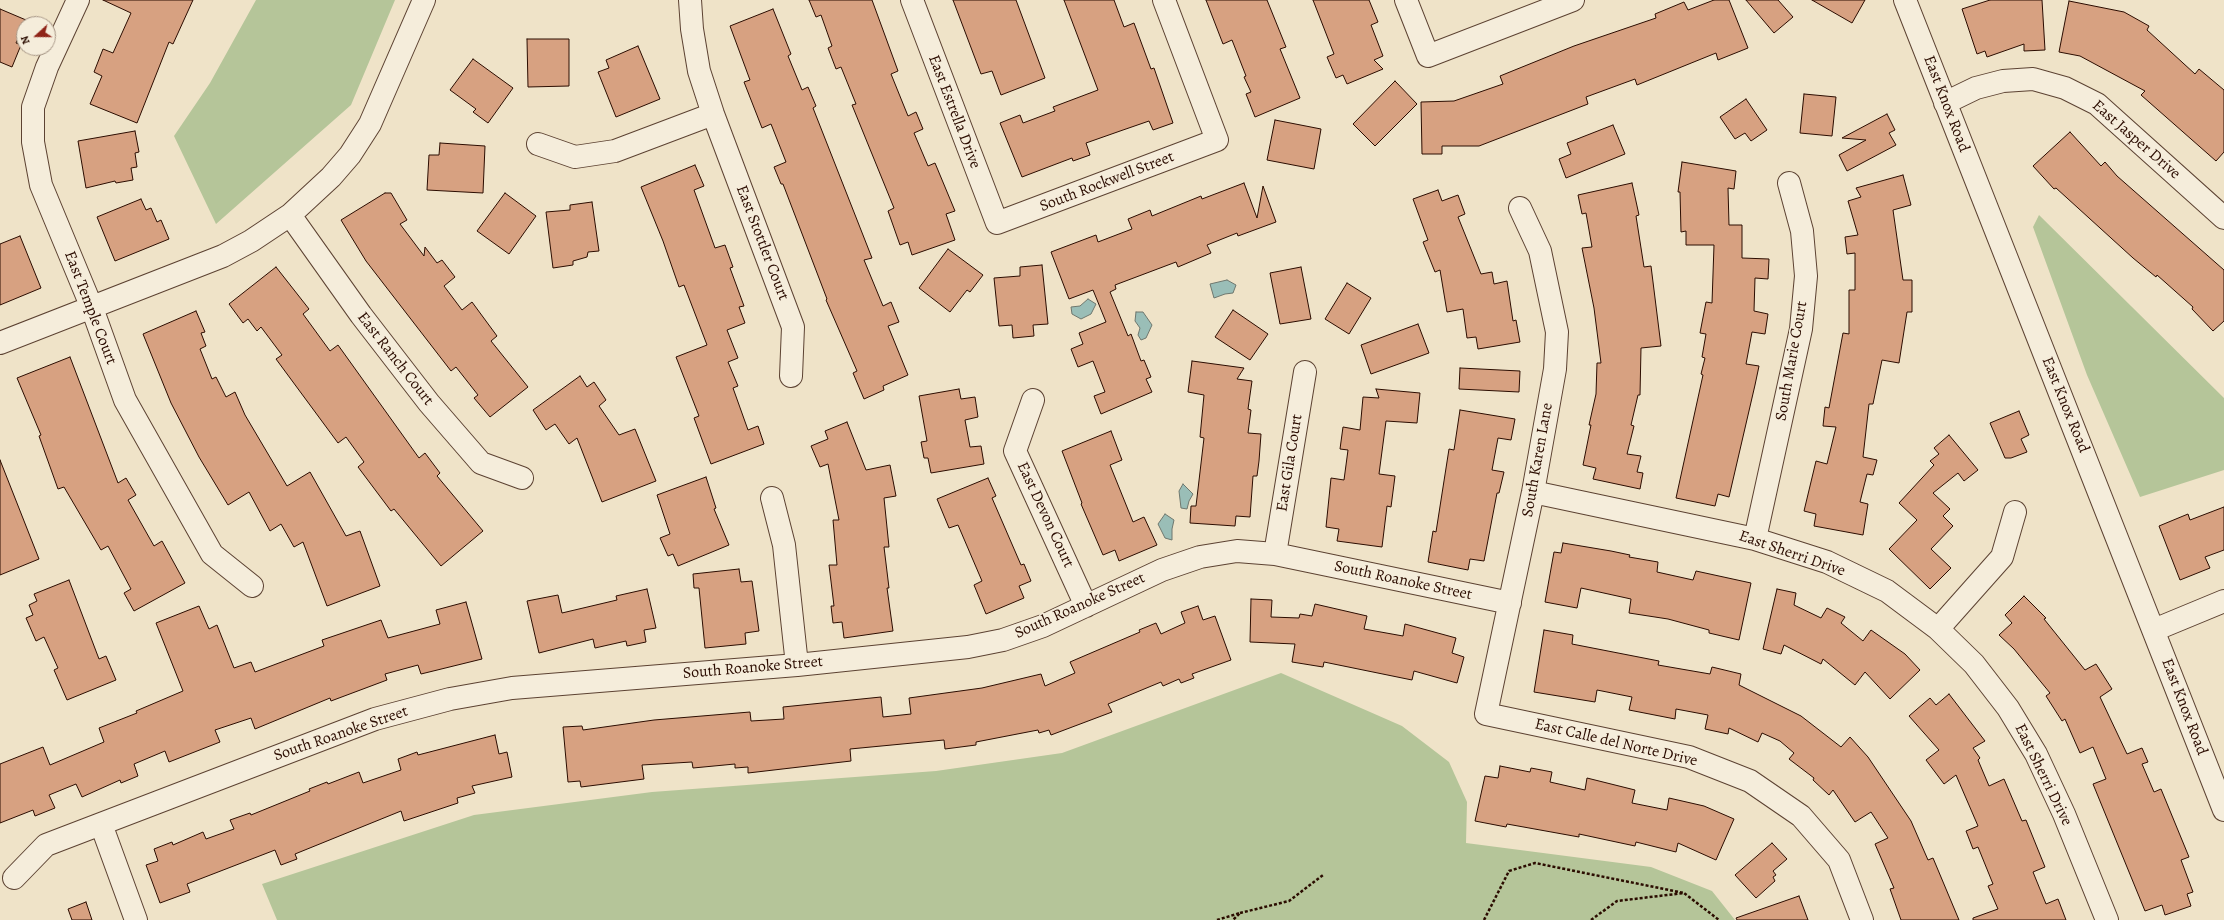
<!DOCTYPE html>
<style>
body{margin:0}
#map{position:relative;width:2224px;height:920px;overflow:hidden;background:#efe3c8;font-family:Alegreya,serif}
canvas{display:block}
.north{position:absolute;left:16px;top:16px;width:40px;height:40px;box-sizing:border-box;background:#f5eddb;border:1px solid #a49383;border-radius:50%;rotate:249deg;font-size:11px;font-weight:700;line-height:16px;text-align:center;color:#2b0c00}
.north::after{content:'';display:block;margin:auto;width:14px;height:18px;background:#8f2418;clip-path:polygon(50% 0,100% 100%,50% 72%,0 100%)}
</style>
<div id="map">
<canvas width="2224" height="920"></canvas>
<div class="north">N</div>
</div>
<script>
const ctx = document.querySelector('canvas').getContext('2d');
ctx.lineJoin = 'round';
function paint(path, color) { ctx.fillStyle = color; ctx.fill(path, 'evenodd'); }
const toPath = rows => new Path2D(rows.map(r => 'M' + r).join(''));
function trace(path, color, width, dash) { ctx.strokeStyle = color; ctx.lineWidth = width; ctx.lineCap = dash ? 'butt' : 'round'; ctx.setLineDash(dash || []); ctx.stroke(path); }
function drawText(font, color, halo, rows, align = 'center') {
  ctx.font = font + ' Alegreya,serif'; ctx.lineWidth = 3; ctx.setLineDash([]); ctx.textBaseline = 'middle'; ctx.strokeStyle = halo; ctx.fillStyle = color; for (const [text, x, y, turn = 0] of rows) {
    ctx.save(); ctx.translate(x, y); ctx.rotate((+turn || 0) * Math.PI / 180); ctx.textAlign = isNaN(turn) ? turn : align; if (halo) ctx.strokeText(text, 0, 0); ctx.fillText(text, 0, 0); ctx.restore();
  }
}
paint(toPath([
 [256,0,395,0,351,105,216,224,174,136,210,83],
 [2039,215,2224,398,2224,470,2140,497,2087,375,2033,227],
 [1281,673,1402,726,1449,762,1467,802,1466,843,1651,867,1712,891,1735,920,277,920,262,884,474,815,652,792,936,771,1062,753]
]), '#b5c599');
const water = toPath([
 [1227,280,1236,285,1233,293,1225,294,1214,298,1210,284,1227,280],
 [1088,299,1096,304,1091,314,1081,319,1072,314,1071,307,1080,306,1088,299],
 [1136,312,1143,312,1152,325,1146,338,1141,340,1138,335,1140,328,1135,321,1136,312],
 [1183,484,1193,494,1189,501,1187,509,1181,508,1179,491,1183,484],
 [1165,514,1174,520,1172,529,1172,540,1165,538,1158,524,1165,514]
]);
paint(water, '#9abeb7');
trace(water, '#6e776e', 1);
const building = toPath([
 [103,0,193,0,173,44,169,42,137,123,90,104,102,76,94,72,103,49,113,53,131,13,103,0],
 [809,0,872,0,898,71,891,74,908,116,916,112,923,129,914,133,928,166,935,163,955,211,946,214,955,240,912,255,908,242,900,245,888,211,894,208,852,105,856,104,841,67,836,69,828,48,832,46,821,15,816,17,809,0],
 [953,0,1016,0,1045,78,1001,95,992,71,981,74,953,0],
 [1064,0,1114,0,1124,27,1134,23,1151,69,1154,68,1173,123,1153,130,1149,121,1123,130,1086,143,1090,155,1073,161,1072,158,1022,177,1000,123,1020,115,1023,123,1055,111,1053,107,1098,90,1064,0],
 [1206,0,1267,0,1286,47,1280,49,1300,98,1255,117,1246,94,1251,92,1244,77,1246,76,1232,40,1223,44,1206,0],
 [1313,0,1369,0,1378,22,1371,25,1383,56,1374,60,1383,69,1347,84,1343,75,1336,78,1327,57,1334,54,1313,0],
 [1714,0,1729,0,1748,48,1718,60,1716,53,1637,85,1635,79,1586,97,1588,104,1479,146,1442,146,1442,154,1422,154,1421,102,1454,101,1503,84,1500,76,1574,46,1656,18,1655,14,1684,2,1688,10,1714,0],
 [1746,0,1778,0,1793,17,1774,33,1746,0],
 [1812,0,1865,0,1852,23,1812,0],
 [1990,0,2042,0,2045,50,2024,51,2024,44,1987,57,1985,51,1977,54,1962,9,1990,0],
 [2069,1,2124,12,2149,26,2147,30,2195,74,2199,69,2224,90,2224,152,2216,161,2141,95,2145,91,2080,56,2059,52,2069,1],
 [0,9,26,20,16,43,21,45,12,67,0,62,0,9],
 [773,9,791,54,788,56,802,90,808,87,816,106,813,108,872,258,864,260,883,306,891,302,899,322,888,326,908,375,883,386,884,390,864,399,853,373,857,371,826,300,827,299,783,184,781,184,774,167,786,162,771,124,762,128,744,82,750,80,730,26,773,9],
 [527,39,569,39,569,86,528,87,527,39],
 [638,46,660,99,616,117,598,72,609,68,606,60,638,46],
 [473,59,513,88,488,123,473,112,476,109,450,90,473,59],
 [1395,81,1417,104,1375,146,1353,124,1395,81],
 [1804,94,1836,97,1832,136,1800,133,1804,94],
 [1746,99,1767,130,1751,141,1745,133,1735,139,1720,117,1746,99],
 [1887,114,1895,130,1889,133,1896,145,1847,171,1839,155,1866,140,1842,138,1887,114],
 [1275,120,1321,129,1314,169,1267,160,1275,120],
 [1613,125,1625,154,1566,178,1559,159,1571,154,1567,143,1613,125],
 [135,131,139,152,135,153,137,167,131,168,133,180,116,183,115,181,86,188,78,141,135,131],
 [2070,132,2101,166,2105,162,2117,176,2224,270,2224,321,2213,331,2192,309,2193,307,2157,275,2156,277,2133,258,2056,188,2054,189,2033,166,2070,132],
 [440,143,485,146,483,193,427,190,429,155,439,155,440,143],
 [1682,162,1736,171,1734,189,1728,188,1729,225,1742,225,1742,258,1769,259,1768,279,1755,278,1754,311,1768,314,1765,334,1752,332,1746,364,1759,366,1755,385,1729,497,1718,494,1715,506,1676,498,1703,375,1701,374,1705,358,1702,357,1706,334,1700,333,1706,302,1712,303,1714,245,1686,245,1686,231,1681,232,1680,192,1678,192,1682,162],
 [695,165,704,186,694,190,715,248,725,245,733,267,730,268,744,306,739,307,745,323,727,330,738,358,728,362,738,386,733,388,748,430,758,426,764,444,711,464,694,418,699,416,676,357,707,345,684,285,679,287,663,241,641,187,695,165],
 [1903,175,1911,205,1893,210,1903,280,1912,280,1912,312,1907,312,1899,363,1882,360,1873,404,1869,404,1863,457,1877,460,1873,475,1867,474,1860,502,1868,504,1863,535,1814,526,1816,514,1804,511,1816,461,1827,464,1836,427,1823,426,1825,407,1829,408,1843,333,1849,334,1849,290,1855,290,1855,253,1847,254,1845,237,1858,235,1848,201,1861,197,1856,188,1903,175],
 [1244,183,1257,218,1263,186,1276,222,1238,236,1237,233,1207,245,1211,253,1178,267,1176,262,1115,285,1116,289,1110,292,1128,336,1131,334,1141,361,1144,360,1151,377,1146,379,1152,392,1101,414,1094,396,1105,392,1093,361,1078,367,1071,349,1083,344,1079,333,1106,322,1093,290,1069,299,1051,252,1096,235,1098,242,1132,229,1128,219,1150,210,1152,216,1201,196,1202,199,1244,183],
 [1632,183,1639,215,1636,216,1644,267,1651,266,1661,346,1641,348,1640,395,1638,395,1631,425,1634,426,1627,454,1641,456,1637,472,1643,473,1640,489,1593,479,1596,468,1583,465,1591,425,1589,425,1596,394,1597,363,1601,363,1594,308,1582,248,1592,247,1586,213,1582,214,1578,195,1632,183],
 [1438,190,1442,201,1458,195,1465,214,1458,217,1481,274,1492,272,1494,284,1507,281,1513,321,1516,320,1520,342,1478,349,1476,337,1467,338,1463,309,1447,312,1440,270,1435,272,1423,242,1428,240,1413,199,1438,190],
 [385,193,391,193,407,220,400,224,424,256,425,247,437,263,442,260,455,277,444,286,462,310,472,302,497,336,491,341,528,387,490,417,474,398,478,395,456,367,451,371,366,261,341,220,385,193],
 [505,193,536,216,509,254,477,231,505,193],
 [141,199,146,210,151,208,157,222,161,220,169,239,115,261,97,217,141,199],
 [592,202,599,251,588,252,587,257,573,261,573,265,553,268,546,212,570,210,570,205,592,202],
 [20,236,41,288,0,305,0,244,20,236],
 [948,249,983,275,970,292,967,290,950,312,919,288,948,249],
 [1042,265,1048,324,1033,325,1034,336,1013,338,1012,325,999,326,994,278,1020,276,1020,267,1042,265],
 [276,267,309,309,303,314,330,351,338,345,419,458,425,453,440,473,437,476,483,531,441,566,394,509,391,511,358,467,364,462,346,437,338,443,276,359,282,355,261,327,257,331,248,319,243,323,229,304,276,267],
 [1301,267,1311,319,1280,324,1270,273,1301,267],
 [1347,283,1371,298,1349,334,1325,319,1347,283],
 [1233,310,1268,334,1250,360,1215,337,1233,310],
 [196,311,205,332,201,333,206,346,200,349,212,379,216,377,226,397,235,392,245,415,287,486,310,472,346,536,360,531,380,586,327,606,303,542,294,547,281,524,270,531,249,492,228,505,199,457,171,403,143,334,196,311],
 [1418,324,1429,353,1371,374,1361,345,1418,324],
 [70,357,118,483,126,478,136,495,128,500,154,546,162,541,185,583,134,611,124,593,131,589,108,546,101,550,64,487,58,489,39,436,41,435,17,378,70,357],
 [1192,361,1244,368,1237,379,1252,381,1248,409,1251,410,1248,433,1261,434,1259,461,1257,476,1253,476,1250,517,1236,516,1235,526,1190,523,1191,506,1196,506,1204,438,1200,437,1204,395,1188,392,1192,361],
 [1460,368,1520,371,1519,392,1459,389,1460,368],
 [580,376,587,387,594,382,606,400,599,406,619,435,635,429,656,481,602,502,577,438,569,444,555,424,546,430,533,410,580,376],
 [959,389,961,399,975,397,978,417,965,420,970,447,981,446,984,464,931,473,928,458,924,458,921,442,927,441,919,396,959,389],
 [1376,389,1420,393,1417,423,1386,421,1379,474,1395,476,1391,507,1387,506,1382,547,1337,541,1339,529,1326,527,1331,478,1344,480,1348,450,1340,449,1343,427,1360,430,1363,397,1379,398,1376,389],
 [1460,410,1515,419,1511,440,1498,438,1492,470,1504,472,1499,493,1497,493,1484,561,1470,559,1468,570,1428,562,1433,531,1436,532,1449,449,1454,450,1460,410],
 [2019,411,2029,435,2021,439,2027,452,2011,458,2005,458,1990,423,2019,411],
 [847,422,866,470,890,465,896,496,884,498,889,547,884,547,889,588,887,588,893,631,844,638,842,622,833,623,831,606,834,606,829,565,837,565,833,520,839,520,828,464,820,467,811,446,828,439,825,431,847,422],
 [1111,431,1122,460,1110,465,1133,522,1144,517,1157,545,1119,561,1115,550,1103,555,1081,504,1082,503,1062,451,1111,431],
 [1949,435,1978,470,1964,481,1958,473,1933,493,1950,509,1943,516,1953,526,1931,549,1951,568,1930,589,1889,549,1917,520,1899,503,1934,465,1930,461,1939,454,1934,448,1949,435],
 [0,460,39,559,0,575,0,460],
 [706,477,716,508,714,509,729,545,678,566,673,554,668,556,660,538,670,534,657,495,706,477],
 [988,478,996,496,992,498,1021,565,1024,564,1031,581,1019,586,1024,598,986,614,974,585,982,581,958,525,949,528,937,499,988,478],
 [2224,507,2224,550,2205,557,2210,568,2180,580,2159,526,2188,514,2190,520,2224,507],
 [1563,543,1611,551,1630,555,1629,557,1658,562,1657,572,1693,580,1696,571,1751,583,1739,640,1709,633,1709,630,1668,619,1629,613,1631,599,1581,588,1577,608,1545,602,1554,552,1561,553,1563,543],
 [739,569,741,582,752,581,759,631,745,633,746,644,705,648,699,588,694,588,693,574,739,569],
 [69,580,99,659,106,656,116,680,67,700,54,670,58,668,44,637,36,641,26,618,33,615,29,605,37,601,34,594,69,580],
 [647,589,656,628,644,630,646,642,627,646,626,641,595,648,593,639,539,653,527,601,558,595,562,613,617,600,616,596,647,589],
 [1777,589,1796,593,1794,605,1821,618,1827,608,1845,617,1841,623,1863,641,1871,630,1905,654,1920,670,1890,699,1865,672,1855,685,1823,659,1821,664,1784,645,1781,654,1763,649,1777,589],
 [2024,596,2046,618,2044,619,2085,670,2096,664,2112,689,2100,697,2127,754,2142,748,2148,762,2142,764,2154,792,2161,789,2189,857,2181,860,2193,892,2187,894,2191,906,2165,915,2162,905,2145,911,2093,784,2106,779,2093,747,2080,753,2065,719,2062,721,2046,696,2050,693,2014,649,1999,635,2012,623,2005,615,2024,596],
 [1251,599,1272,600,1271,617,1299,618,1300,614,1312,616,1315,604,1367,616,1364,629,1403,636,1405,624,1456,638,1452,653,1464,657,1457,683,1414,671,1412,680,1324,662,1323,667,1292,662,1295,644,1250,642,1251,599],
 [466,602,482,659,421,674,418,665,385,674,387,680,331,701,330,698,255,729,251,718,215,730,220,742,169,762,165,751,134,764,138,776,121,783,120,780,82,797,76,784,49,795,55,808,35,816,33,810,0,823,0,764,43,747,50,765,104,742,99,728,137,713,136,711,183,691,156,623,199,606,209,629,217,625,234,668,251,662,255,672,324,646,322,640,381,620,388,638,440,624,436,610,466,602],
 [1198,606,1203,620,1215,616,1231,660,1192,674,1194,678,1181,683,1179,679,1163,686,1161,682,1108,704,1112,712,1051,735,1049,730,1039,733,1038,730,976,742,976,745,945,749,944,740,850,749,851,761,748,773,748,767,735,768,735,764,693,768,692,762,642,765,644,779,581,787,580,781,568,782,563,727,582,726,583,730,654,720,750,712,751,721,784,719,783,707,881,697,883,717,911,714,909,698,982,688,1041,674,1045,686,1075,673,1070,662,1140,632,1139,630,1156,623,1161,634,1185,623,1181,612,1198,606],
 [1544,630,1573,635,1572,644,1659,661,1658,665,1710,674,1712,667,1741,674,1739,685,1801,716,1841,747,1850,737,1868,757,1911,821,1928,860,1933,858,1959,920,1901,920,1890,889,1894,888,1875,844,1888,838,1871,812,1855,822,1833,790,1829,795,1813,780,1814,778,1789,759,1794,753,1780,741,1762,733,1758,742,1729,728,1728,734,1705,729,1708,715,1676,709,1675,719,1629,710,1632,697,1597,690,1595,702,1534,692,1544,630],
 [1949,694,1985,741,1973,748,1980,758,1978,760,1989,786,2004,779,2022,821,2026,820,2045,867,2033,872,2046,904,2058,899,2066,920,1973,920,1973,918,1998,909,1988,886,1993,884,1978,847,1973,849,1966,831,1978,826,1956,775,1944,784,1926,760,1939,750,1909,716,1930,698,1936,705,1949,694],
 [495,735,499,754,507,752,512,777,472,786,475,793,457,798,458,803,404,821,401,811,295,854,297,859,281,865,275,850,187,884,190,892,160,903,146,865,158,861,154,849,172,842,173,845,203,832,206,839,234,829,230,820,250,813,251,815,310,791,309,789,327,782,328,784,359,772,363,783,401,770,398,759,417,752,418,755,495,735],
 [1500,766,1530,772,1531,768,1552,772,1550,782,1585,790,1587,778,1635,790,1632,803,1667,810,1669,798,1704,806,1734,819,1716,860,1678,843,1676,852,1636,842,1635,846,1579,834,1579,837,1507,824,1506,827,1475,821,1485,776,1498,778,1500,766],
 [1772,843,1787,859,1773,871,1776,875,1773,877,1775,881,1756,898,1735,875,1772,843],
 [1799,896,1808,920,1737,920,1736,918,1799,896],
 [86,902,92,920,72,920,68,909,86,902]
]);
paint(building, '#d7a181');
trace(building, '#2b0c00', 1);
const minor = toPath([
 [78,0,47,67,33,107,33,142,41,185,92,308,125,400,212,554,252,586],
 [690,0,692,29,699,71,713,114,793,327,791,376],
 [912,0,997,223,1217,140,1164,0],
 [1406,0,1428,56,1573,0],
 [1905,0,2224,810],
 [1945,103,1976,88,2003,81,2033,79,2065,88,2097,104,2224,218],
 [538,144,575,157,615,151,713,114],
 [1520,208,1540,251,1557,332,1555,369,1533,492,1486,714,1689,757,1750,781,1801,816,1839,860,1862,920],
 [290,215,361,315,429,403,481,463,522,478],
 [0,343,223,256,251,241,290,215,331,177,350,155,370,124,424,0],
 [1033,400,1015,451,1086,606],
 [1533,492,1755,539,1827,562,1887,591,1938,629,1974,664,2008,708,2036,754,2064,814,2107,920],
 [772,498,784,545,797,665],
 [1755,539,1801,329,1806,276,1802,231,1789,183],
 [1275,554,1305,372],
 [1938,629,2002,557,2015,512],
 [2154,630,2224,601],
 [101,824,136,920],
 [14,878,46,845,375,719,450,699,512,688,797,665,968,647,1003,640,1043,626,1162,570,1200,557,1237,551,1275,554,1510,603]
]);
trace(minor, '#5c4232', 24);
trace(toPath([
 [1240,913,1289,901,1323,875],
 [1217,920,1240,913,1233,920],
 [1484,920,1509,871,1535,863,1684,893],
 [1591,920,1617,901,1684,893,1719,920]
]), '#2b0c00', 2.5, [3, 2]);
trace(minor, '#f5eddb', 22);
drawText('16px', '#2b0c00', '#f5eddb', [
 ["East Knox Road",1946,104,69],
 ["East Estrella Drive",954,112,69],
 ["East Jasper Drive",2136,140,41],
 ["South Rockwell Street",1107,182,-21],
 ["East Stottler Court",762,243,69],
 ["East Temple Court",90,308,69],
 ["East Ranch Court",395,359,52],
 ["South Marie Court",1792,361,-80],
 ["East Knox Road",2065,405,68],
 ["South Karen Lane",1538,460,-80],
 ["East Gila Court",1290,463,-81],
 ["East Devon Court",1045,515,65],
 ["East Sherri Drive",1792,554,19],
 ["South Roanoke Street",1403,581,12],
 ["South Roanoke Street",1080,606,-24],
 ["South Roanoke Street",753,668,-5],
 ["East Knox Road",2184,707,69],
 ["South Roanoke Street",341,734,-19],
 ["East Calle del Norte Drive",1616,743,13],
 ["East Sherri Drive",2043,775,64]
]);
</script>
